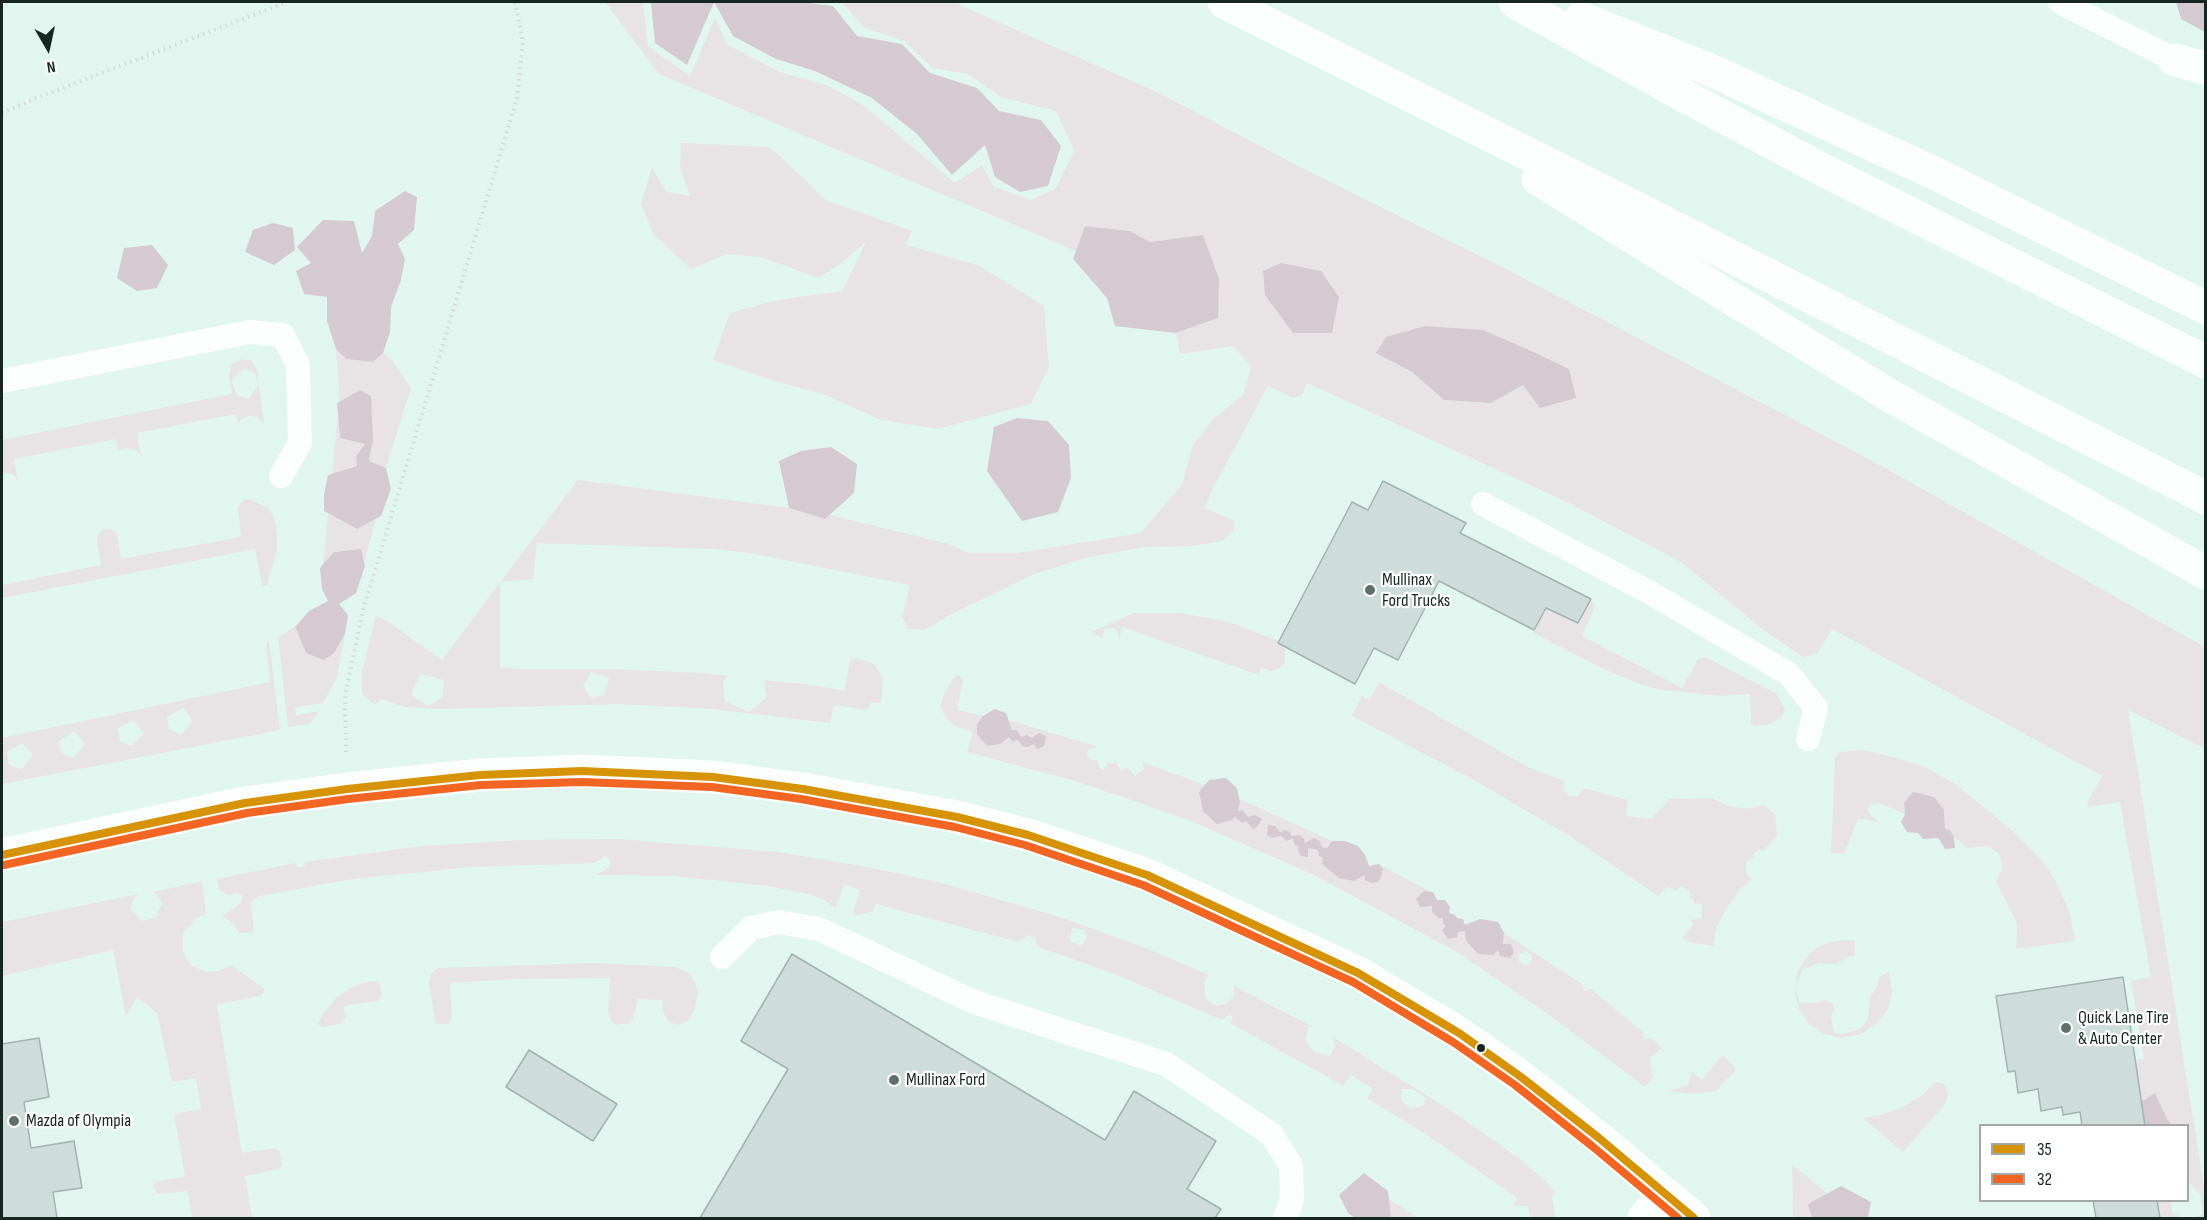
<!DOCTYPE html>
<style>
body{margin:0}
#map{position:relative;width:2207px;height:1220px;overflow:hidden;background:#e2f6f0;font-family:"Sofia Sans Condensed",sans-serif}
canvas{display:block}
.frame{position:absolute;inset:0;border:3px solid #182622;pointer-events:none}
.legend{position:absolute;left:1979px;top:1124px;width:210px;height:78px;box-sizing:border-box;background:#fff;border:2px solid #a3a8a7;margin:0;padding:8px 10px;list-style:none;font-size:18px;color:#182622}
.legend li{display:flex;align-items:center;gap:12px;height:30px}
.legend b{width:30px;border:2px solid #a3a8a7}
.north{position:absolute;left:18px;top:18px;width:60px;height:60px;-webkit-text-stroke:4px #fff;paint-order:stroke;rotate:171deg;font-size:16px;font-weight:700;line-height:24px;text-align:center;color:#182622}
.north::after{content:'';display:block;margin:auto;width:21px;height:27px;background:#182622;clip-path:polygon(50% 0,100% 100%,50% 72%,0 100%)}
</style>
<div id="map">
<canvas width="2207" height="1220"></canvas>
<div class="frame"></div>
<ul class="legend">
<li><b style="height:8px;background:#d69305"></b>35</li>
<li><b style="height:8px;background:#f26522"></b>32</li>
</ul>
<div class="north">N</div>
</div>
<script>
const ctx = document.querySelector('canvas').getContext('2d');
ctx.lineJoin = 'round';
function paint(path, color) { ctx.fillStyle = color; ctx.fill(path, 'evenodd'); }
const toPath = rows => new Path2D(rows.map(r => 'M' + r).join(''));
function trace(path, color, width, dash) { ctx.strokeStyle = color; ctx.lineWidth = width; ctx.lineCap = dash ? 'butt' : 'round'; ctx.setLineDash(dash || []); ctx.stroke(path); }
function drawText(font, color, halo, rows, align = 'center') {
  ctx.font = font + ' "Sofia Sans Condensed",sans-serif'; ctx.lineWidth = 4.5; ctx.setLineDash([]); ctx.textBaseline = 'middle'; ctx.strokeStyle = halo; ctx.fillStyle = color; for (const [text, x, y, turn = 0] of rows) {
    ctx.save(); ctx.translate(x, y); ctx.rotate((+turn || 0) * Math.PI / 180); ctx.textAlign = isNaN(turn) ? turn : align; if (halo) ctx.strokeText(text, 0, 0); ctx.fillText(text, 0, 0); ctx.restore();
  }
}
paint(toPath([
 [605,2,643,2,648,46,690,76,715,18,728,45,780,72,826,85,862,104,955,183,982,165,994,187,1031,200,1056,188,1074,151,1056,111,1001,97,968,74,932,68,905,41,863,27,842,2,953,2,1159,93,1304,169,1508,270,1867,458,2205,647,2205,749,2128,710,2205,1193,2205,1218,2194,1218,2203,1214,2200,1194,2188,1181,2188,1126,2172,1125,2167,1119,2141,1102,2135,1060,2144,1059,2131,981,2151,977,2120,802,2089,807,2087,803,2102,776,1832,629,1817,654,1803,657,1762,629,1681,562,1567,502,1307,383,1302,395,1293,398,1268,386,1211,492,1205,508,1235,521,1233,531,1223,541,1192,546,1144,547,1085,558,1032,575,944,618,925,630,908,629,902,616,910,585,750,553,713,549,537,543,533,579,500,582,500,667,522,669,609,669,701,673,728,676,723,681,725,701,749,712,767,697,764,680,813,685,845,691,850,660,856,658,874,664,883,678,881,703,870,702,868,710,834,705,830,723,712,709,620,704,440,709,405,707,381,699,375,705,362,694,362,672,376,615,387,621,442,660,500,582,578,480,789,508,825,519,830,515,949,544,968,553,1018,553,1141,533,1182,484,1193,445,1214,418,1243,395,1251,366,1233,346,1180,354,1176,333,1218,318,1203,236,1150,242,1130,231,1085,226,1076,251,659,74],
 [1483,330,1569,369,1523,384,1491,403,1444,400,1412,372,1377,353,1386,337],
 [591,672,609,678,604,695,591,698,583,686],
 [420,674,444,680,443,697,428,706,411,695],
 [681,143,770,147,826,200,912,231,906,245,980,266,1044,306,1049,368,1031,404,937,429,881,420,823,394,774,381,713,360,730,313,777,300,842,291,866,242,839,265,818,278,761,257,727,254,691,269,654,235,641,204,652,167,666,192,690,196,680,168],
 [336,349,346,359,373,362,383,353,391,359,411,388,386,468,369,461,373,441,360,390,340,401],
 [242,359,251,361,257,369,264,423,257,417,249,416,241,419,238,424,236,414,137,433,141,456,135,450,126,448,118,451,115,439,14,459,18,482,14,475,7,473,2,475,2,440,232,394,229,374,232,364],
 [243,369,255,372,258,385,249,399,237,395,231,380],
 [338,414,340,438,365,444,357,466,332,474],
 [249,499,268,508,274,517,277,535,277,551,267,585,265,586,262,585,255,549,2,598,2,585,101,565,97,542,98,535,103,529,111,529,117,534,121,559,241,537,238,507,243,500],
 [328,514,357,529,376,519,364,562,361,550,323,565],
 [1591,599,1595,606,1582,636,1682,688,1698,659,1705,657,1777,694,1785,710,1781,718,1768,725,1755,726,1751,724,1750,694,1721,696,1661,690,1637,683,1604,669,1533,633,1546,608,1578,622],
 [1134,613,1181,613,1232,623,1279,641,1278,643,1285,648,1285,662,1280,668,1270,671,1261,668,1259,675,1122,627,1119,641,1118,633,1114,628,1105,628,1102,638,1091,632],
 [295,627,306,653,334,653,345,634,337,677,323,703,295,707,296,715,319,711,310,724,288,727,278,637],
 [269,641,280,730,2,784,2,738,270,682,266,643],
 [183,708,193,721,181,735,169,729,167,717],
 [133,720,144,733,132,746,120,741,118,728],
 [74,731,85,744,73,758,61,753,59,741],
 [22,743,33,755,21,770,9,764,7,752],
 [959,675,963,679,957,710,983,716,977,724,1018,739,1032,738,1021,737,1012,730,1009,720,1098,747,1088,750,1087,756,1091,760,1097,760,1098,766,1103,770,1107,766,1106,762,1114,764,1116,761,1120,770,1128,768,1135,776,1144,769,1142,762,1205,785,1199,792,1235,817,1258,826,1261,819,1248,817,1238,812,1240,799,1332,841,1327,848,1322,847,1305,844,1291,836,1290,832,1272,838,1281,836,1292,838,1300,846,1318,850,1365,875,1383,869,1379,864,1431,892,1424,891,1443,918,1458,931,1465,930,1503,944,1504,933,1582,984,1584,991,1591,989,1643,1032,1644,1039,1651,1038,1662,1048,1650,1058,1653,1078,1645,1087,1552,1017,1457,952,1314,875,1193,822,1137,802,1075,781,967,752,973,732,954,726,946,718,940,707,945,691,955,676],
 [1527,951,1532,957,1531,963,1523,965,1519,961,1519,954],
 [1379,682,1528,767,1565,781,1563,789,1569,796,1578,796,1583,788,1628,800,1626,816,1651,819,1670,799,1712,798,1729,806,1747,809,1765,805,1775,815,1777,836,1770,845,1762,851,1760,849,1753,854,1753,858,1746,861,1746,873,1752,879,1740,890,1728,906,1716,928,1713,946,1690,942,1682,938,1694,924,1690,920,1702,918,1702,904,1694,903,1694,900,1689,897,1690,891,1681,886,1676,891,1668,886,1658,896,1571,837,1474,780,1352,716,1362,696,1370,700],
 [1863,750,1897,758,1927,768,1954,783,2015,833,2044,863,2055,880,2070,913,2075,941,2016,949,2017,924,1996,882,2003,868,1999,853,1987,846,1968,848,1954,837,1950,830,1945,829,1944,810,1904,803,1905,814,1879,803,1870,805,1867,809,1870,815,1880,822,1858,819,1844,854,1831,853,1835,757,1841,752],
 [619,839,778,852,872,868,942,883,1057,916,1146,948,1209,975,1204,982,1206,999,1216,1006,1227,1003,1234,995,1234,986,1313,1027,1308,1027,1305,1040,1314,1052,1330,1056,1335,1046,1333,1037,1455,1113,1517,1157,1549,1184,1555,1194,1552,1196,1555,1218,1530,1218,1528,1206,1513,1206,1517,1198,1430,1137,1367,1098,1373,1089,1351,1075,1344,1086,1230,1023,1233,1018,1230,1014,1222,1020,1112,973,1038,947,1035,938,1029,935,1018,942,876,904,873,911,855,916,853,912,860,890,844,884,836,909,823,899,809,894,768,886,672,876,596,875,605,870,610,866,610,860,606,856,594,863,472,867,353,879,259,896,251,902,254,932,244,933,239,933,232,922,222,916,241,903,242,896,238,893,228,895,219,890,217,879,296,863,297,868,305,866,304,862,422,846,519,840],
 [1072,928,1084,930,1087,937,1081,946,1070,941],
 [1402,1089,1413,1089,1426,1098,1423,1106,1410,1108,1401,1100],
 [202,881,206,914,195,919,183,934,183,951,187,959,192,966,206,972,219,971,231,965,265,989,261,996,217,1004,242,1153,275,1148,280,1151,282,1166,278,1169,245,1176,252,1218,192,1218,188,1191,158,1194,153,1187,156,1181,185,1177,174,1114,201,1109,196,1078,172,1082,157,1013,137,997,126,1017,113,950,2,976,2,922,138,894,133,900,131,910,142,921,156,918,162,903,154,892],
 [1846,940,1855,941,1855,954,1835,964,1820,963,1802,970,1796,988,1799,1002,1818,1003,1823,999,1832,1003,1835,1010,1831,1016,1834,1033,1843,1034,1860,1029,1868,1020,1870,997,1877,987,1879,977,1889,972,1892,992,1888,1009,1877,1024,1861,1034,1840,1038,1824,1034,1810,1025,1799,1009,1795,992,1798,971,1808,955,1816,948,1830,942],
 [594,963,675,967,687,972,695,982,698,994,695,1008,688,1021,678,1025,668,1021,663,1012,662,1000,638,999,633,1020,627,1024,616,1025,611,1021,608,1010,610,978,515,979,450,983,452,1019,448,1024,439,1024,435,1022,429,982,431,973,438,968],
 [371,981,379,982,382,996,377,1001,344,1006,346,1017,340,1024,322,1027,318,1024,323,1014,336,998,354,986],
 [1723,1055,1735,1067,1735,1071,1716,1091,1690,1094,1669,1091,1688,1085,1692,1071,1701,1080],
 [1936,1082,1943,1083,1947,1090,1948,1096,1945,1104,1903,1152,1863,1118,1884,1114,1903,1107,1921,1096],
 [1792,1164,1828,1194,1809,1204,1812,1218,1796,1218,1793,1216],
 [1389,1199,1415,1216,1416,1218,1391,1218],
 [2157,1201,2171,1201,2172,1212,2182,1218,2160,1218]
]), '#e8e4e6');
paint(toPath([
 [651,2,799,2,833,6,857,36,902,44,930,73,977,88,999,111,1041,120,1061,146,1048,186,1020,192,995,177,985,145,952,175,917,134,872,98,815,71,776,59,733,36,714,2,687,65,655,43],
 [2176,2,2205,2,2205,32,2181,19],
 [405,191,417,197,414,230,398,244,405,259,401,280,391,307,390,332,383,353,373,362,346,359,336,349,327,321,327,297,304,294,296,271,311,263,297,247,323,220,354,221,362,253,372,236,375,211],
 [273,223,293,228,295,250,274,265,245,252,253,230],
 [1085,226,1130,231,1150,242,1203,235,1219,279,1218,318,1176,333,1115,326,1107,298,1073,259],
 [152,245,168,265,157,288,137,291,117,278,124,248],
 [1281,263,1321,271,1339,297,1332,333,1293,333,1265,295,1263,271],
 [1425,326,1483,330,1527,349,1569,369,1576,398,1540,408,1523,385,1491,403,1444,400,1412,372,1376,353,1386,337],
 [360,390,371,396,373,441,369,461,386,468,391,489,381,516,357,529,324,511,324,495,328,475,357,466,356,456,365,444,340,438,337,403],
 [1017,418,1048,421,1069,445,1071,478,1058,512,1022,521,987,471,994,427],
 [831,447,857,464,854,493,825,519,789,508,779,461,801,451],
 [361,549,365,566,356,593,339,604,348,615,345,634,334,653,324,660,306,653,295,627,309,611,328,601,322,589,320,568,334,552],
 [995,709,1006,713,1012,730,1017,730,1021,737,1027,735,1032,738,1039,733,1046,736,1044,746,1038,749,1033,744,1028,747,1022,746,1018,740,1013,742,1009,737,1000,744,987,746,977,734,977,724,983,716],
 [1226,778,1237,788,1240,802,1238,811,1242,810,1248,817,1255,815,1262,819,1258,826,1253,829,1246,821,1242,823,1235,817,1232,820,1217,824,1203,811,1199,792,1209,780],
 [1913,792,1934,797,1944,810,1945,829,1950,830,1954,837,1955,848,1945,849,1938,838,1923,839,1918,833,1907,832,1901,822,1905,814,1904,803],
 [1268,825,1275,826,1280,832,1285,830,1290,832,1291,836,1299,835,1304,839,1305,843,1314,838,1320,841,1322,847,1327,848,1332,841,1345,841,1358,846,1365,855,1369,866,1379,864,1383,869,1381,877,1378,882,1371,883,1365,880,1364,875,1354,881,1339,878,1322,864,1323,858,1319,856,1318,850,1308,848,1308,857,1301,856,1298,851,1299,846,1295,845,1292,838,1287,841,1281,836,1272,838,1267,835],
 [1424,891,1433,892,1437,900,1445,900,1450,907,1449,913,1455,915,1457,918,1463,919,1465,925,1480,919,1498,922,1504,933,1503,944,1511,944,1514,952,1510,958,1500,956,1498,950,1493,955,1478,954,1466,941,1465,931,1458,932,1457,937,1448,939,1442,930,1446,926,1443,923,1443,918,1439,918,1432,912,1432,906,1420,907,1416,899],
 [2155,1093,2167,1119,2172,1125,2145,1125,2141,1102],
 [1364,1173,1388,1191,1391,1218,1355,1218,1348,1213,1339,1195],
 [1841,1186,1871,1202,1868,1218,1812,1218,1808,1204]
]), '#d5cacf');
const building = toPath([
 [1383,481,1466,523,1460,533,1591,599,1578,623,1546,608,1534,630,1439,581,1398,660,1374,648,1355,684,1278,643,1352,502,1368,510,1383,481],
 [792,954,1105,1140,1134,1091,1216,1141,1187,1189,1221,1209,1215,1218,700,1218,788,1069,741,1041,792,954],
 [2123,977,2145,1126,2082,1126,2080,1112,2063,1115,2062,1107,2041,1111,2038,1089,2018,1093,2015,1071,2008,1072,1996,996,2123,977],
 [39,1038,49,1097,24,1102,31,1148,74,1141,82,1188,53,1192,57,1218,2,1218,2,1044,39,1038],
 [529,1050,617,1104,593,1141,506,1087,529,1050],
 [2093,1200,2157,1200,2160,1218,2096,1218,2093,1200]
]);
paint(building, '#ceddd9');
trace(building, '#a3b3af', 1.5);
trace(toPath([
 [2,113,39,97,287,2],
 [346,752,345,696,363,610,517,98,523,42,515,2]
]), '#d3d9d7', 4, [1.5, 4.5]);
trace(toPath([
 [2060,2,2175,60],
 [2,381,250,332,283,335,298,365,300,443,281,476],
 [1483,504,1647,591,1789,674,1816,708,1808,739],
 [722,957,751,928,779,922,819,929,974,1002,1166,1064,1271,1134,1291,1165,1292,1200,1285,1218]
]), '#fbfefd', 24);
trace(toPath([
 [2175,60,2206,68],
 [1644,1218,1665,1194]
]), '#fbfefd', 33);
trace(toPath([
 [2,855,245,803,347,789,480,775,582,771,713,777,803,789,957,817,1028,835,1147,875,1358,973,1459,1033,1521,1077,1599,1138,1694,1218]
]), '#fbfefd', 33);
trace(toPath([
 [1224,2,1648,214,2206,498],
 [1515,2,1681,94,1819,168,2206,362],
 [1581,18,1715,72,1936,174,2206,308],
 [1538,179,1887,394,2206,573]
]), '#fbfefd', 33);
trace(toPath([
 [2,855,245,803,347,789,480,775,582,771,713,777,803,789,957,817,1028,835,1147,875,1358,973,1459,1033,1521,1077,1599,1138,1694,1218]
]), '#d69305', 8);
trace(toPath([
 [4,865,247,813,348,799,481,785,582,782,712,787,801,799,955,827,1025,845,1143,885,1353,982,1453,1042,1515,1085,1592,1146,1678,1218]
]), '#f26522', 8);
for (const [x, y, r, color] of [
 [1370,590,6,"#5f6f6a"],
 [2066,1028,6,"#5f6f6a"],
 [1481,1048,5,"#182622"],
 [894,1080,6,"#5f6f6a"],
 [14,1121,6,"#5f6f6a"]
]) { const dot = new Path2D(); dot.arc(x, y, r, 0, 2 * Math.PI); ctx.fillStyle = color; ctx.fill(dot); trace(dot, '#fff', 2); }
drawText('18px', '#182622', '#fff', [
 ["Mullinax",1382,580],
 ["Ford Trucks",1382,601],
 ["Quick Lane Tire",2078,1018],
 ["& Auto Center",2078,1039],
 ["Mullinax Ford",906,1080],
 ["Mazda of Olympia",26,1121]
], 'left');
</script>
